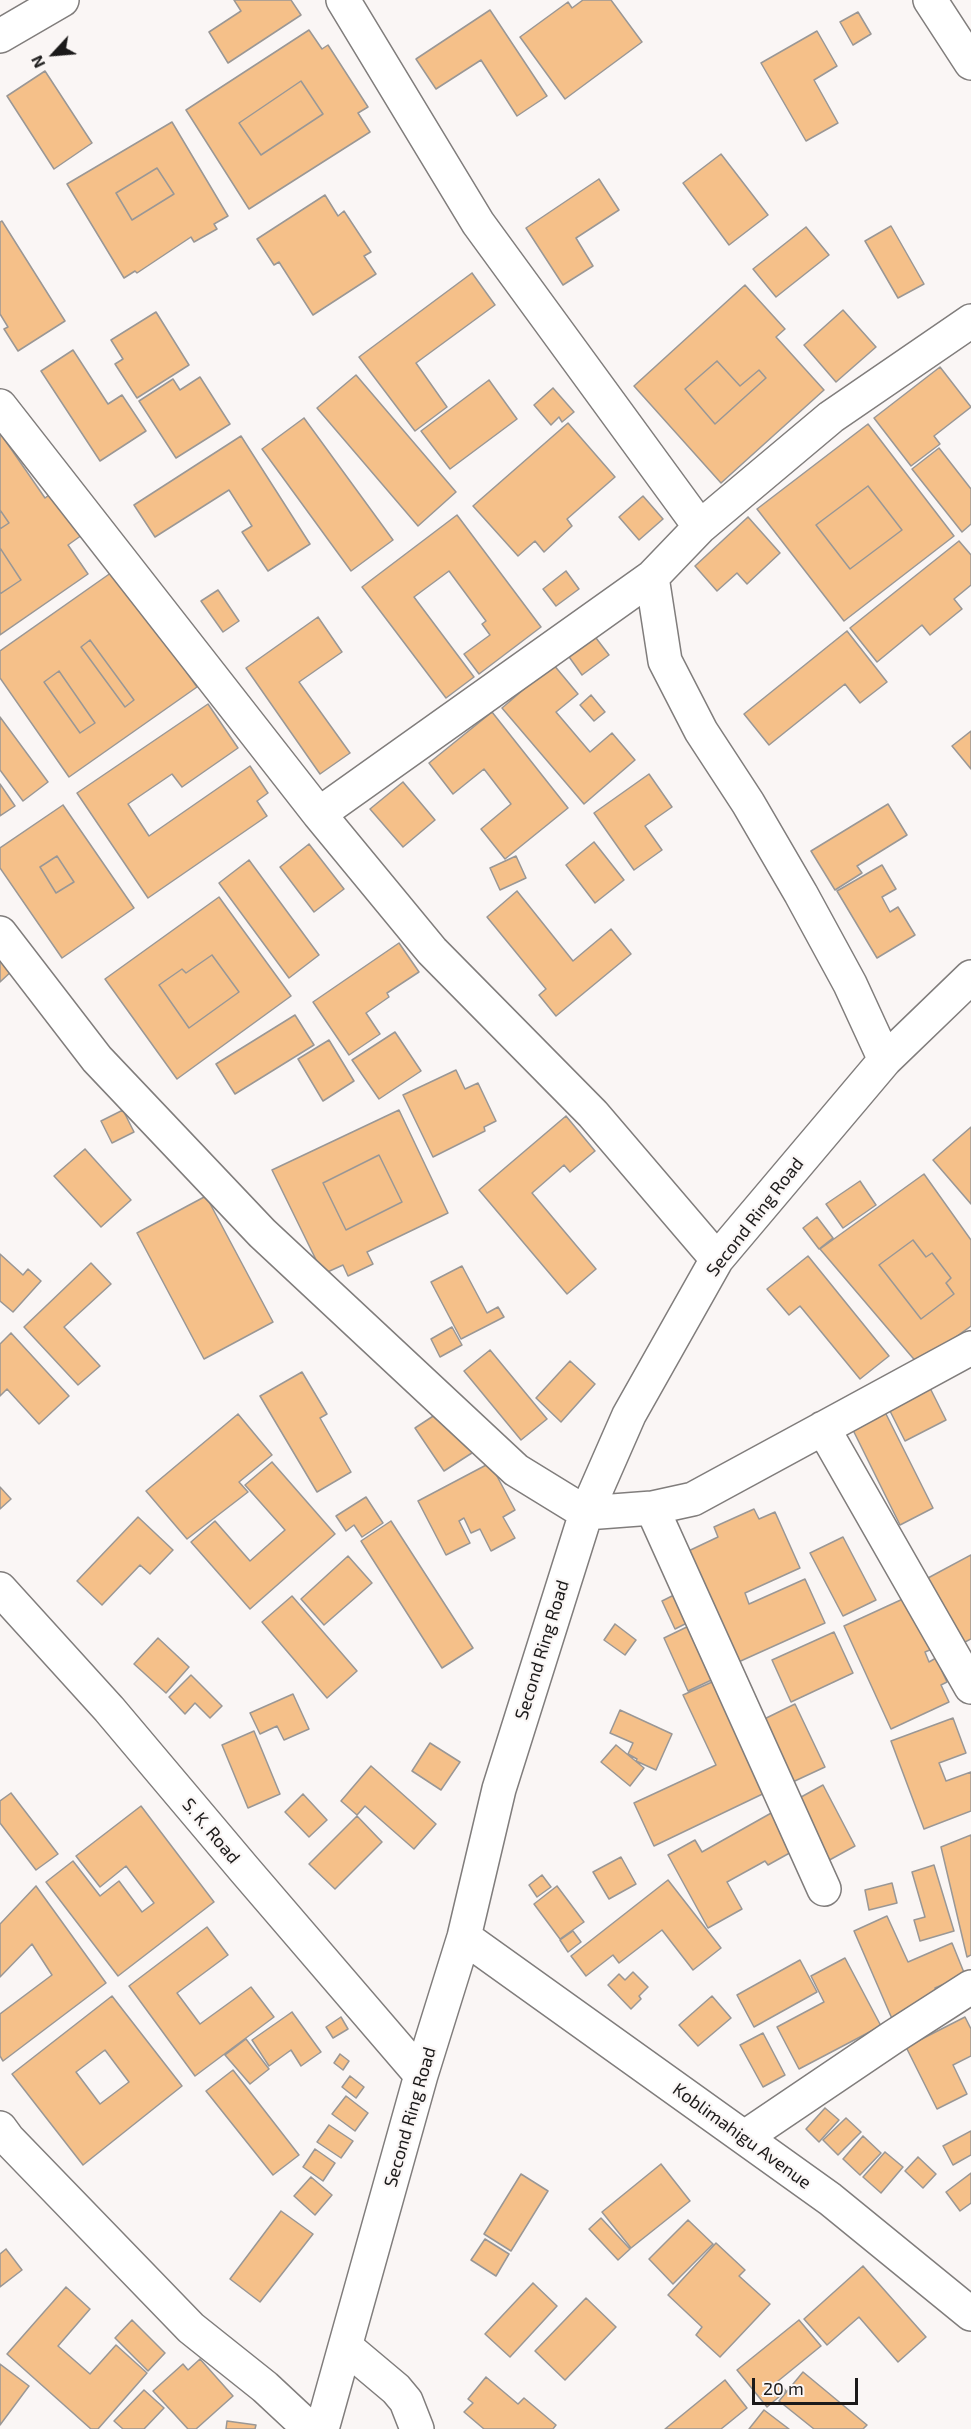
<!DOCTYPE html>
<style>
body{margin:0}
#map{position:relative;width:971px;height:2429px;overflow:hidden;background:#faf6f5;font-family:"Exo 2",sans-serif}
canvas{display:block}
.north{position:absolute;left:24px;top:24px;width:60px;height:60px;-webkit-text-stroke:4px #faf6f5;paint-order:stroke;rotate:244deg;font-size:16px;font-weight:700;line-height:24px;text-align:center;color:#1b1a1a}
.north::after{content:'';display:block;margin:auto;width:21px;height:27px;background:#1b1a1a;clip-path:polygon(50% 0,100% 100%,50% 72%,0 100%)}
.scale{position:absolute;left:752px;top:2378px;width:106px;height:27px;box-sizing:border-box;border:3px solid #1b1a1a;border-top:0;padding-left:8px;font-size:18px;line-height:21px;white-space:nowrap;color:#1b1a1a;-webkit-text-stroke:4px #faf6f5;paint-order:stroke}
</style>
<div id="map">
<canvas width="971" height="2429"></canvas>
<div class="north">N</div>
<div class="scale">20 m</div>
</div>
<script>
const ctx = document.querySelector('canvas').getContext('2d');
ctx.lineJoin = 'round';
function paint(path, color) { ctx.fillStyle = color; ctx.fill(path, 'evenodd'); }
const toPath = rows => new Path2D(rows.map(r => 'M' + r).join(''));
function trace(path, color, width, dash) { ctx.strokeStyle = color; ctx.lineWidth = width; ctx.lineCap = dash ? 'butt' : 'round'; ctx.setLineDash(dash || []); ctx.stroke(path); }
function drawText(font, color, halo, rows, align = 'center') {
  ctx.font = font + ' "Exo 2",sans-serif'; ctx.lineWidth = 4.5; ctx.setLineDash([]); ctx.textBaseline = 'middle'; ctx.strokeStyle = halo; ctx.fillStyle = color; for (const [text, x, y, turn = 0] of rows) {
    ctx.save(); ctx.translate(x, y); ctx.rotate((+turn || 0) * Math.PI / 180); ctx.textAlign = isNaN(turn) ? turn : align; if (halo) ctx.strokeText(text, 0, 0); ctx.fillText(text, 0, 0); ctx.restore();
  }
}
const building = toPath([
 [234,0,291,0,301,15,228,63,209,32,241,11,234,0],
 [583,0,611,0,642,42,565,99,520,37,568,2,572,8,583,0],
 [490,10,547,96,517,116,481,60,436,89,416,59,490,10],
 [858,12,871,34,853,45,840,22,858,12],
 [309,30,322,49,328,45,368,107,358,113,370,132,249,209,186,110,309,30],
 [301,81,323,114,261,155,239,123,301,81],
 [817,31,837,66,814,80,838,123,806,141,761,63,817,31],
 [45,71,92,143,54,169,7,96,45,71],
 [301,81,323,114,261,155,239,123,301,81],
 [172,122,228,216,214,224,217,229,194,242,191,237,137,273,135,271,124,278,67,184,172,122],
 [157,168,174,194,132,220,116,193,157,168],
 [721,154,768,215,729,245,683,183,721,154],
 [157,168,174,194,132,220,116,193,157,168],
 [599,179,619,210,576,238,593,266,563,285,526,228,599,179],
 [325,195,338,216,344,211,371,252,364,256,376,274,313,315,279,262,274,265,257,239,325,195],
 [2,221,65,321,18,351,4,329,8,327,0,314,0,222,2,221],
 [891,226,924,284,898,298,865,241,891,226],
 [806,227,829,255,776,297,753,269,806,227],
 [472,273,495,305,416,363,447,407,415,431,359,357,472,273],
 [745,285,785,329,776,337,824,390,721,483,634,386,745,285],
 [717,361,740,386,759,370,766,378,715,424,685,389,717,361],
 [843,310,876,347,836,382,804,345,843,310],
 [156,312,189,365,137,398,115,364,123,359,111,340,156,312],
 [73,350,108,404,122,395,146,431,100,461,41,371,73,350],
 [717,361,740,386,759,370,766,378,715,424,685,389,717,361],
 [940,367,971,407,934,436,940,444,911,466,874,418,940,367],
 [356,375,456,492,418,526,317,408,356,375],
 [200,377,230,424,176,458,139,401,173,379,180,390,200,377],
 [489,380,517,419,450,469,421,431,489,380],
 [553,388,574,412,562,422,559,417,551,425,534,405,553,388],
 [304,418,393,540,351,571,262,449,304,418],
 [568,423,615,477,567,519,572,526,544,552,535,541,518,556,473,506,568,423],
 [868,424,954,536,844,621,757,509,868,424],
 [868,486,902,530,850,569,816,525,868,486],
 [0,433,45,498,53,492,82,535,68,545,88,574,0,635,0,594,21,580,0,548,0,529,9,523,0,510,0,433],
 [241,436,310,544,268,571,242,532,252,526,229,490,155,537,134,505,241,436],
 [939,448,971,489,971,524,962,532,912,469,939,448],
 [868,486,902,530,850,569,816,525,868,486],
 [643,496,663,519,639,540,619,517,643,496],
 [0,510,9,523,0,529,0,510],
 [457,515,541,627,479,674,464,654,490,635,482,624,486,621,449,571,414,597,474,677,446,698,362,587,457,515],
 [748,517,780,553,747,584,737,573,717,591,695,566,748,517],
 [959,541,971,555,971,585,954,599,962,609,930,635,922,625,877,662,850,628,959,541],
 [0,548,21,580,0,594,0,548],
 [115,570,197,687,69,777,0,678,0,651,115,570],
 [90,640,134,700,125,707,81,647,90,640],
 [59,671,95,723,80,733,44,682,59,671],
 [566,571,579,589,556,606,543,589,566,571],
 [218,590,239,621,223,632,201,601,218,590],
 [318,617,342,652,299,682,350,753,320,774,246,668,318,617],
 [847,631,887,682,860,703,845,684,769,745,744,714,847,631],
 [593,634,609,655,582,675,567,654,593,634],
 [90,640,134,700,125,707,81,647,90,640],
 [553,664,578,694,556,712,590,752,612,733,635,760,584,804,502,708,553,664],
 [59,671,95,723,80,733,44,682,59,671],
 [591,695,605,712,594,721,580,705,591,695],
 [208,704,238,748,182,787,172,774,128,804,149,836,250,766,268,793,257,801,267,816,148,898,77,793,208,704],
 [492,712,568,808,505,859,481,829,511,804,484,769,453,794,429,763,492,712],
 [0,717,48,782,23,801,0,770,0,717],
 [971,731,971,769,952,746,971,731],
 [649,774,672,807,645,826,662,850,634,870,594,813,649,774],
 [403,782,435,820,403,847,370,809,403,782],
 [0,784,15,806,0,816,0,784],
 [888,804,907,835,857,866,862,873,835,890,811,851,888,804],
 [63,805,134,908,62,958,0,868,0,848,63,805],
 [57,856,74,882,56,893,40,867,57,856],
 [594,842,624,880,595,903,566,865,594,842],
 [309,844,344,889,314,912,280,867,309,844],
 [57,856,74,882,56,893,40,867,57,856],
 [516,856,526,878,500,890,490,868,516,856],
 [249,860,319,955,289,978,219,883,249,860],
 [882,865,896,889,882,897,890,912,898,907,915,935,877,958,837,891,882,865],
 [517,891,573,961,611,929,631,954,556,1016,539,995,546,989,487,917,517,891],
 [219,897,291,996,177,1079,105,979,219,897],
 [212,955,239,992,189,1028,159,985,182,969,186,973,212,955],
 [399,943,419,972,387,993,389,997,366,1013,380,1034,349,1055,313,1002,399,943],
 [0,955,14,969,0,982,0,955],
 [212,955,239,992,189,1028,159,985,182,969,186,973,212,955],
 [295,1015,314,1045,235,1094,216,1064,295,1015],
 [395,1032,421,1071,379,1099,352,1060,395,1032],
 [329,1040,354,1081,323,1101,298,1059,329,1040],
 [456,1070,465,1089,478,1083,496,1121,484,1127,485,1131,433,1157,403,1095,456,1070],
 [123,1110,134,1132,112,1143,101,1121,123,1110],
 [399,1110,448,1213,367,1252,373,1264,348,1276,343,1265,323,1274,272,1170,399,1110],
 [379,1155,402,1202,346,1230,323,1183,379,1155],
 [566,1116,595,1151,570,1172,564,1165,532,1193,596,1269,567,1294,479,1190,566,1116],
 [971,1127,971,1204,933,1160,971,1127],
 [85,1149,131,1200,101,1227,54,1176,85,1149],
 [379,1155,402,1202,346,1230,323,1183,379,1155],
 [924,1174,971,1240,971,1326,918,1364,820,1249,924,1174],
 [913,1240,926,1257,932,1253,951,1278,946,1283,954,1294,921,1319,879,1265,913,1240],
 [860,1181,876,1205,843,1228,826,1204,860,1181],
 [206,1196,273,1322,204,1359,137,1233,206,1196],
 [817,1217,833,1238,819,1249,803,1228,817,1217],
 [913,1240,926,1257,932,1253,951,1278,946,1283,954,1294,921,1319,879,1265,913,1240],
 [0,1254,23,1275,28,1269,41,1281,13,1312,0,1301,0,1254],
 [808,1256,889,1356,860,1379,800,1306,789,1315,767,1289,808,1256],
 [91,1263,111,1284,64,1327,100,1366,78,1385,24,1327,91,1263],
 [462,1266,487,1313,498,1307,504,1317,461,1339,431,1282,462,1266],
 [452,1327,462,1345,440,1357,431,1339,452,1327],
 [11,1333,69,1396,39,1424,7,1389,0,1396,0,1344,11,1333],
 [490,1350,547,1419,521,1440,464,1371,490,1350],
 [570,1361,595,1384,561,1422,536,1398,570,1361],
 [302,1372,327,1414,320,1418,351,1472,317,1492,260,1396,302,1372],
 [929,1386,946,1420,905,1441,888,1407,929,1386],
 [447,1407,475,1451,444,1471,415,1428,447,1407],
 [883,1408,933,1508,900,1525,850,1424,883,1408],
 [238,1414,272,1455,239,1482,248,1492,187,1539,146,1491,238,1414],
 [272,1462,335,1534,250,1609,191,1542,215,1521,250,1561,285,1530,245,1485,272,1462],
 [490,1463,515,1510,503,1517,515,1538,491,1551,480,1529,471,1533,464,1518,459,1521,470,1543,446,1555,418,1501,490,1463],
 [0,1487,11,1499,0,1509,0,1487],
 [366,1497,383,1523,362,1537,354,1525,346,1531,336,1516,366,1497],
 [754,1509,759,1519,775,1512,800,1568,745,1593,749,1604,805,1579,825,1623,734,1664,680,1555,718,1537,714,1527,754,1509],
 [138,1517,173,1550,150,1574,140,1565,102,1605,77,1581,138,1517],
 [391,1521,473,1648,442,1668,361,1541,391,1521],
 [843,1537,876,1600,843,1616,810,1553,843,1537],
 [971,1555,971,1639,963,1643,928,1578,971,1555],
 [348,1556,372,1583,324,1625,301,1599,348,1556],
 [678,1593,691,1621,675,1629,662,1601,678,1593],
 [292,1596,357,1671,327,1698,262,1622,292,1596],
 [905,1598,932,1649,925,1652,929,1662,936,1658,947,1682,941,1685,949,1702,891,1729,844,1626,905,1598],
 [695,1623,720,1676,688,1691,664,1638,695,1623],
 [615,1624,636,1640,625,1655,604,1640,615,1624],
 [834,1632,853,1673,791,1702,772,1660,834,1632],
 [158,1638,189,1667,166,1693,134,1664,158,1638],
 [191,1675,222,1706,210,1718,195,1703,185,1714,169,1697,191,1675],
 [721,1678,773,1789,654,1846,634,1803,716,1765,683,1695,721,1678],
 [293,1694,309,1729,284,1740,277,1726,260,1734,250,1713,293,1694],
 [795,1704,825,1767,784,1786,754,1724,795,1704],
 [620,1710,672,1734,656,1770,636,1761,637,1759,628,1754,633,1743,610,1733,620,1710],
 [953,1718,966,1753,939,1763,946,1781,971,1772,971,1811,924,1829,891,1741,953,1718],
 [254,1731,280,1794,248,1808,222,1745,254,1731],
 [430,1743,460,1762,441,1790,412,1771,430,1743],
 [616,1745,644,1768,630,1786,601,1762,616,1745],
 [371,1766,436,1824,414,1849,365,1806,357,1815,341,1801,371,1766],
 [823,1785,855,1846,824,1863,792,1802,823,1785],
 [11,1793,58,1854,36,1870,0,1823,0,1801,11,1793],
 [303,1794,327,1820,309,1837,285,1812,303,1794],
 [141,1806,214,1902,118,1976,46,1882,73,1861,100,1896,119,1881,142,1912,154,1903,126,1866,100,1887,76,1856,141,1806],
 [773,1812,795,1850,768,1865,765,1861,727,1882,742,1909,708,1928,668,1855,695,1840,702,1852,773,1812],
 [357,1816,382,1842,335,1889,309,1864,357,1816],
 [971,1835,971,1955,967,1957,941,1847,971,1835],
 [621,1857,636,1884,609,1899,593,1872,621,1857],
 [934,1865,954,1931,920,1941,914,1920,925,1917,912,1872,934,1865],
 [542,1875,551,1887,537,1897,529,1885,542,1875],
 [668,1880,721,1948,693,1970,662,1930,619,1963,613,1955,586,1976,571,1956,668,1880],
 [892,1883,897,1903,869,1910,865,1890,892,1883],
 [36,1886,106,1983,3,2061,0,2056,0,2014,52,1975,32,1944,0,1977,0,1924,36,1886],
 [557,1886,584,1922,560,1939,534,1904,557,1886],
 [887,1916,908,1962,952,1943,965,1975,935,1988,940,2000,893,2021,854,1931,887,1916],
 [207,1927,228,1955,177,1993,200,2024,251,1987,274,2017,195,2076,129,1986,207,1927],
 [573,1931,581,1942,568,1952,560,1940,573,1931],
 [845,1958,881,2026,799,2069,777,2027,824,2002,811,1976,845,1958],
 [800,1960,817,1992,754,2027,737,1995,800,1960],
 [633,1972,648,1987,639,1996,641,1999,631,2009,608,1985,619,1974,625,1980,633,1972],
 [112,1996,182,2086,83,2165,12,2074,112,1996],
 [105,2050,129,2082,100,2104,76,2072,105,2050],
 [712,1996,731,2018,698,2046,679,2025,712,1996],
 [292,2012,321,2052,301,2066,291,2050,269,2066,252,2040,292,2012],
 [341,2017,348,2029,333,2038,326,2027,341,2017],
 [965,2017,971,2029,971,2056,953,2065,967,2094,937,2109,906,2047,965,2017],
 [763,2033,785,2075,763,2087,740,2045,763,2033],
 [246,2039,269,2069,250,2084,225,2055,246,2039],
 [340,2054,349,2061,343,2070,334,2063,340,2054],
 [233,2070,299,2155,273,2175,206,2091,233,2070],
 [350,2076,364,2087,356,2098,342,2087,350,2076],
 [346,2096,368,2113,355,2131,332,2114,346,2096],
 [825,2108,839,2120,819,2142,806,2129,825,2108],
 [846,2118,861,2132,838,2155,823,2140,846,2118],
 [329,2125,353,2141,341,2158,317,2142,329,2125],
 [971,2131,971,2155,953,2165,943,2146,971,2131],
 [863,2136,881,2153,860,2175,843,2159,863,2136],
 [315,2149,335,2163,323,2181,303,2167,315,2149],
 [885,2152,903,2167,881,2193,863,2177,885,2152],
 [918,2157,936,2174,923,2188,905,2171,918,2157],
 [661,2164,690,2201,631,2248,602,2212,661,2164],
 [971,2173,971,2203,960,2211,946,2192,971,2173],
 [521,2174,548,2191,511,2251,484,2234,521,2174],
 [311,2177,332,2195,315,2215,294,2196,311,2177],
 [281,2211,313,2234,260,2302,230,2279,281,2211],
 [601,2218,630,2249,618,2260,589,2229,601,2218],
 [688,2220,713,2244,673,2284,649,2259,688,2220],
 [485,2239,509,2254,496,2276,471,2260,485,2239],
 [716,2243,745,2270,739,2276,770,2304,720,2357,696,2335,702,2327,668,2295,716,2243],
 [6,2249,22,2270,0,2287,0,2254,6,2249],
 [863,2266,926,2337,898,2362,859,2317,827,2345,804,2319,863,2266],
 [533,2283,557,2306,510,2357,485,2334,533,2283],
 [66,2287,90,2309,58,2346,90,2374,116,2345,147,2373,98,2429,91,2429,7,2354,66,2287],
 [586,2298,616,2327,565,2380,535,2351,586,2298],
 [132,2320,165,2353,148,2371,115,2338,132,2320],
 [799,2320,821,2346,778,2381,786,2391,767,2407,737,2370,799,2320],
 [200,2359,233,2396,196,2429,188,2429,153,2391,183,2364,188,2370,200,2359],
 [0,2364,29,2386,0,2425,0,2364],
 [803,2372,867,2425,863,2429,814,2429,779,2401,803,2372],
 [486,2377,518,2404,524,2398,556,2425,553,2429,484,2429,464,2412,473,2403,468,2399,486,2377],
 [725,2380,747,2408,721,2429,665,2429,725,2380],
 [144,2390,164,2408,144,2429,123,2429,114,2421,144,2390],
 [764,2410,789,2429,749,2429,764,2410],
 [227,2421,256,2425,255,2429,226,2429,227,2421]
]);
paint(building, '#f5c089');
trace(building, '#9a9795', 1.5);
const minor = toPath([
 [343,0,478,223,700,527,652,577,665,661,701,731,748,803,801,894,850,984,885,1060],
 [930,0,971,63],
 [0,36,62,0],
 [0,406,319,814,432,951,593,1114,717,1259],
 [700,527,831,417,971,321],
 [319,814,652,577],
 [0,933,97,1059,262,1233,516,1470,586,1513,652,1508,693,1499,971,1348],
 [823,1428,971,1687],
 [652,1508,824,1889],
 [0,1589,109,1709,244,1869,421,2075],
 [464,1937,830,2199,971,2314],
 [0,2128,8,2139,191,2328,265,2387,310,2429],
 [745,2137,893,2037,971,1987],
 [346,2347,396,2389,406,2401,417,2429],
 [322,2429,421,2075,464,1937,499,1789,586,1513,629,1415,717,1259,885,1060,971,977]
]);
trace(minor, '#807d7c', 36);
trace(minor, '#fff', 33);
drawText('18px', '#1b1a1a', '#faf6f5', [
 ["Second Ring Road",755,1217,-52],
 ["Second Ring Road",542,1650,-73],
 ["S. K. Road",211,1831,50],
 ["Second Ring Road",410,2117,-74],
 ["Koblimahigu Avenue",742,2136,36]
]);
</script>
